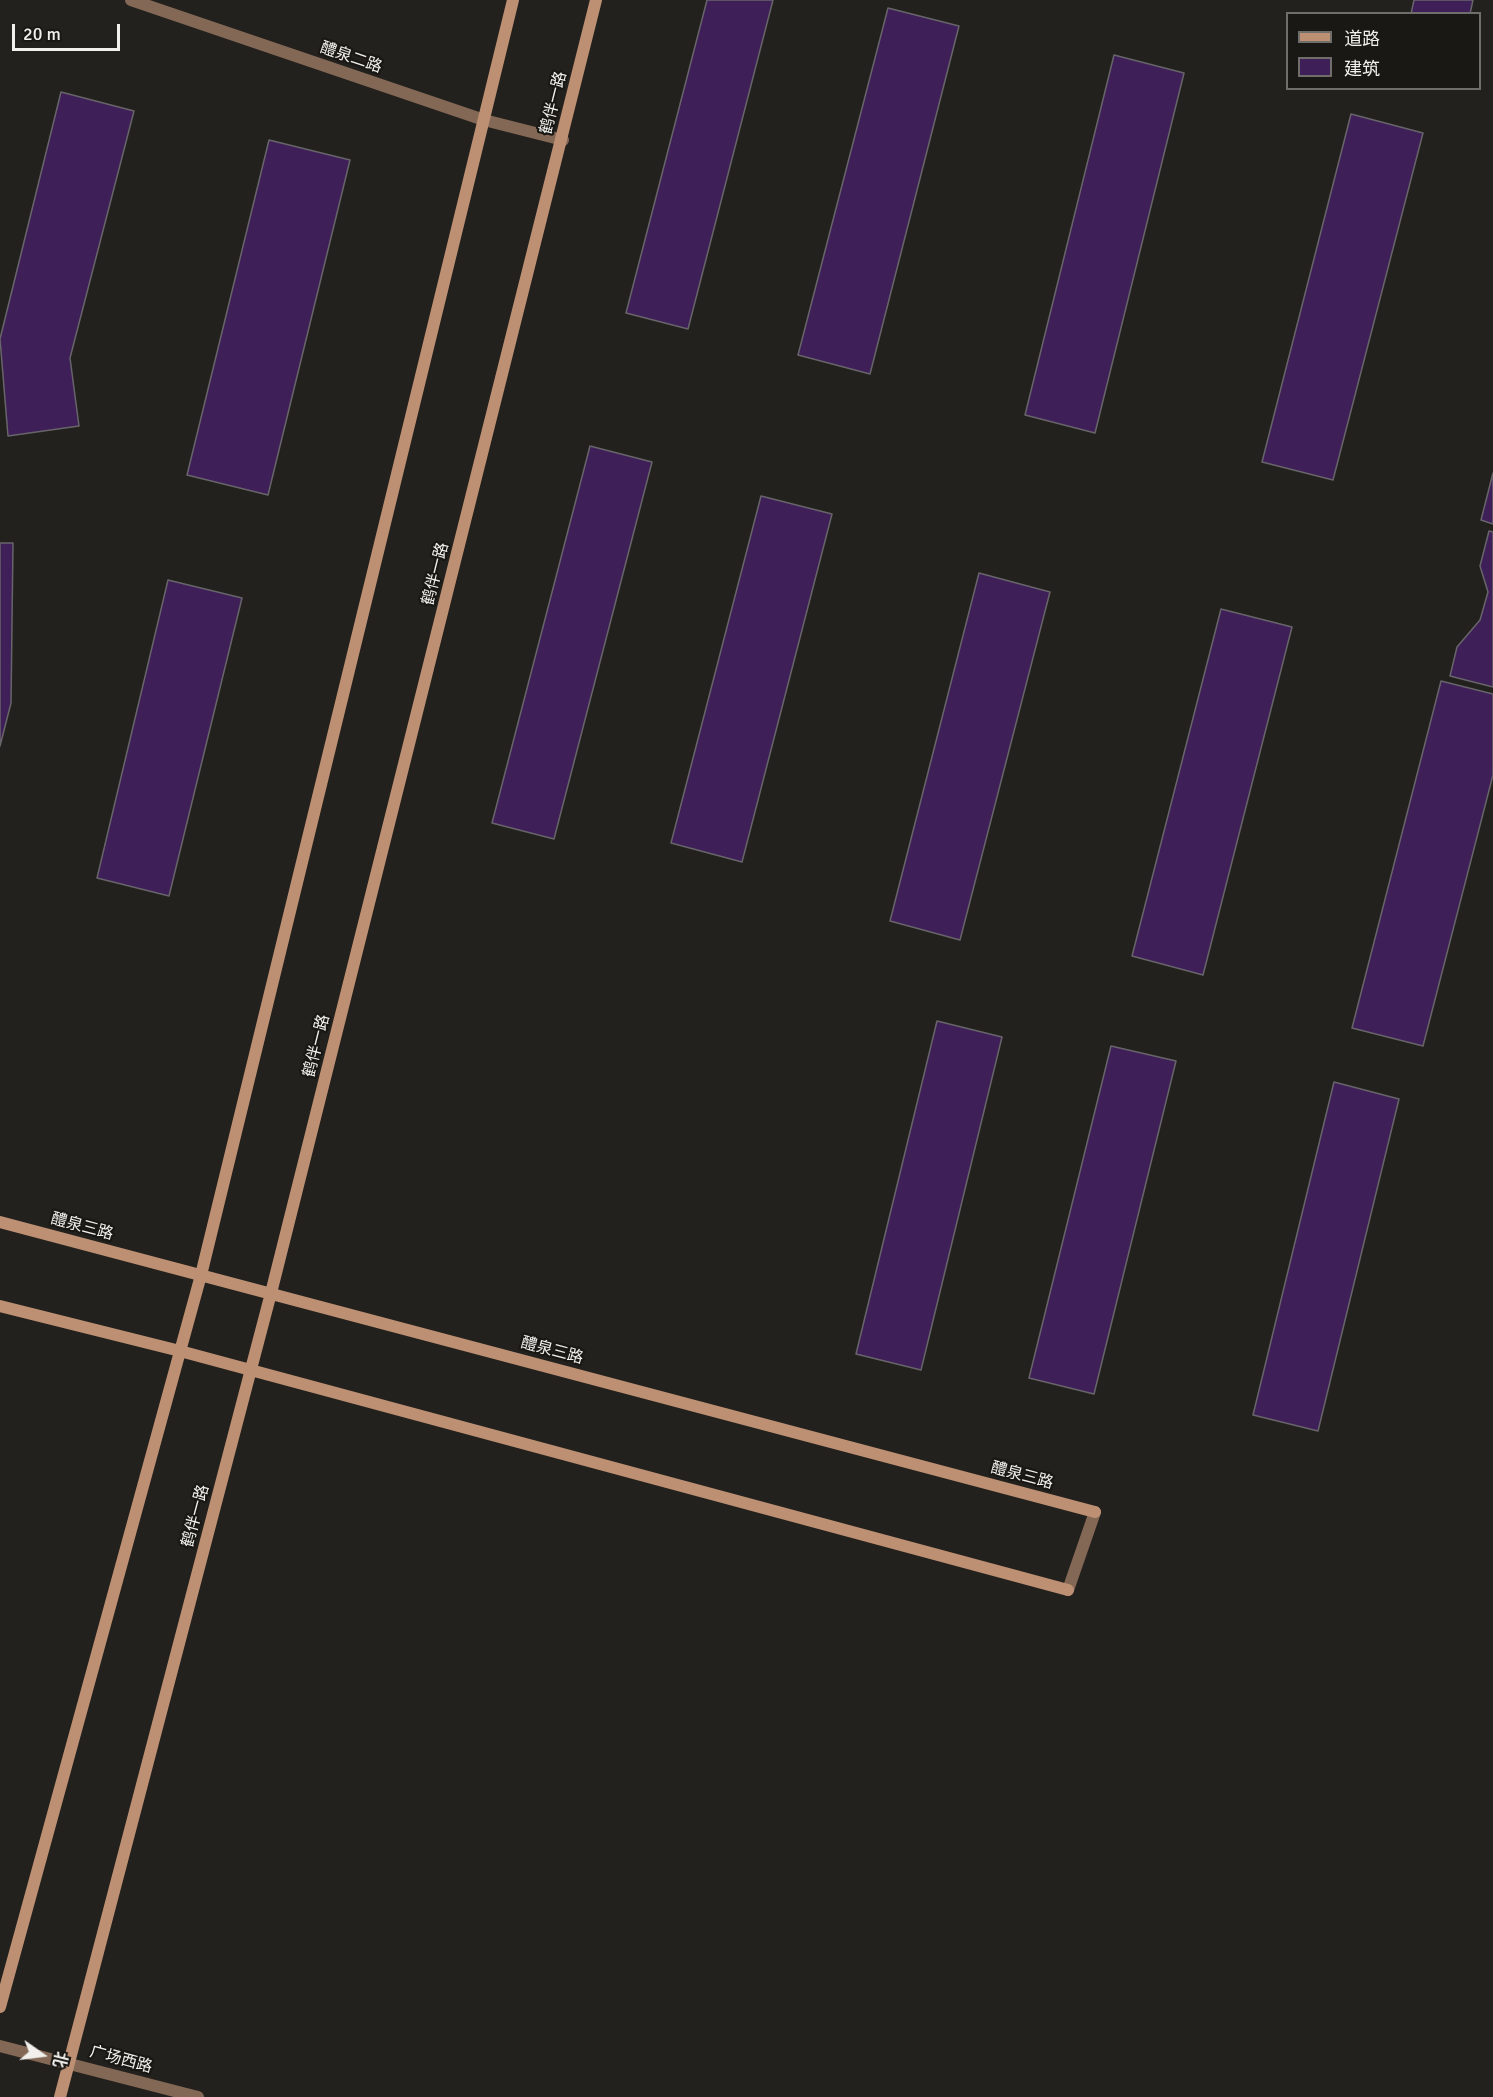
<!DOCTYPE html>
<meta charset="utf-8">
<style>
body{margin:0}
#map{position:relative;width:1493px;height:2097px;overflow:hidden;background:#23211d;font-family:Signika,"Noto Sans SC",sans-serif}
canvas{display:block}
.legend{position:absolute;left:1286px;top:12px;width:195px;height:78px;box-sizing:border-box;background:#1a1814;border:2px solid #706e6b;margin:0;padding:8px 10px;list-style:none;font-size:18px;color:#f1f0ed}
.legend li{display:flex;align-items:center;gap:12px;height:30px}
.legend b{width:30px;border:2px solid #706e6b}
.north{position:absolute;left:12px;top:2025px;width:60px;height:60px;-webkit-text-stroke:4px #1a1814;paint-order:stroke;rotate:104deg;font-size:16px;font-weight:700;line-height:24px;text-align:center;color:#f1f0ed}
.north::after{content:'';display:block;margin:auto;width:21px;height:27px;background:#f1f0ed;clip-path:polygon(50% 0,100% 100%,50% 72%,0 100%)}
.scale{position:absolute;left:12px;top:24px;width:108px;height:27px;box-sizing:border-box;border:3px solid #f1f0ed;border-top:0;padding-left:8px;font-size:18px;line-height:21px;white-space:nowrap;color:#f1f0ed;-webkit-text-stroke:4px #1a1814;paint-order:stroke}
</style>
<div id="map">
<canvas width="1493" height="2097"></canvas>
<ul class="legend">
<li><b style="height:8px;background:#bd9073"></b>道路</li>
<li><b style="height:16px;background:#3e1f58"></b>建筑</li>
</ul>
<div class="north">北</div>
<div class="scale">20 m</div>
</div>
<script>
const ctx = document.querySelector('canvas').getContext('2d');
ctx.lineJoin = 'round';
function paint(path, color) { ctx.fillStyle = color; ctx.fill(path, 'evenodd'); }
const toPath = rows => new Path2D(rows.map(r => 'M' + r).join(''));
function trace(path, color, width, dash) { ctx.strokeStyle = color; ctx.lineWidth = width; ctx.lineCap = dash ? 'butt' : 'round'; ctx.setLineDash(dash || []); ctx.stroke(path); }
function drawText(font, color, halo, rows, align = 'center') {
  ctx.font = font + ' Signika,"Noto Sans SC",sans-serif'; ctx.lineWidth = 4.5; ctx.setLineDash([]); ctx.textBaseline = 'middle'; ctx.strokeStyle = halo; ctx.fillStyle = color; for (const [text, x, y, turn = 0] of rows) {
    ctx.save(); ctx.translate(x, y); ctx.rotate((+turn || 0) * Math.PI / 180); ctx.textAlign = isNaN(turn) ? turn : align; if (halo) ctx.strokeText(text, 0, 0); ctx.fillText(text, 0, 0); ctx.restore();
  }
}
const building = toPath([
 [707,0,773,0,688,329,626,313,707,0],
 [1414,0,1473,0,1470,14,1411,14,1414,0],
 [888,8,959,26,870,374,798,355,888,8],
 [1114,55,1184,73,1095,433,1025,415,1114,55],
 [61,92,134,111,70,358,79,426,8,436,0,339,61,92],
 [1351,114,1423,133,1333,480,1262,462,1351,114],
 [269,140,350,160,268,495,187,475,269,140],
 [590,446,652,462,554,839,492,823,590,446],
 [1493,473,1493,524,1481,520,1493,473],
 [761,496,832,514,742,862,671,843,761,496],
 [1489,531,1493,532,1493,687,1450,676,1457,647,1480,620,1488,592,1480,566,1489,531],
 [0,543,13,543,11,703,0,746,0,543],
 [979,573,1050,592,960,940,890,921,979,573],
 [168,580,242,598,169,896,97,878,168,580],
 [1221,609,1292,627,1203,975,1132,956,1221,609],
 [1441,681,1493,694,1493,775,1423,1046,1352,1028,1441,681],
 [937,1021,1002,1037,921,1370,856,1354,937,1021],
 [1111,1046,1176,1061,1094,1394,1029,1378,1111,1046],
 [1334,1082,1399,1099,1318,1431,1253,1415,1334,1082]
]);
paint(building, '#3e1f58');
trace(building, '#68656a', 1.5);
trace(toPath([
 [131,0,484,120,563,140],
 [1068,1590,1095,1512],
 [0,2046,198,2097]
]), '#846856', 12);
trace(toPath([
 [0,1222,1095,1512],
 [0,1306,180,1351,1068,1590],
 [0,2007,201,1275,513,0],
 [60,2097,271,1293,596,0]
]), '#bd9073', 12);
drawText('16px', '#f1f0ed', '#1a1814', [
 ["醴泉二路",351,58,19],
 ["鹤伴一路",554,103,-76],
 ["鹤伴一路",436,574,-76],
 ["鹤伴一路",317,1046,-76],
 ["醴泉三路",82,1227,15],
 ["醴泉三路",552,1351,15],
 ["醴泉三路",1022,1476,15],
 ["鹤伴一路",196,1516,-75],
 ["广场西路",121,2060,15]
]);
</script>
